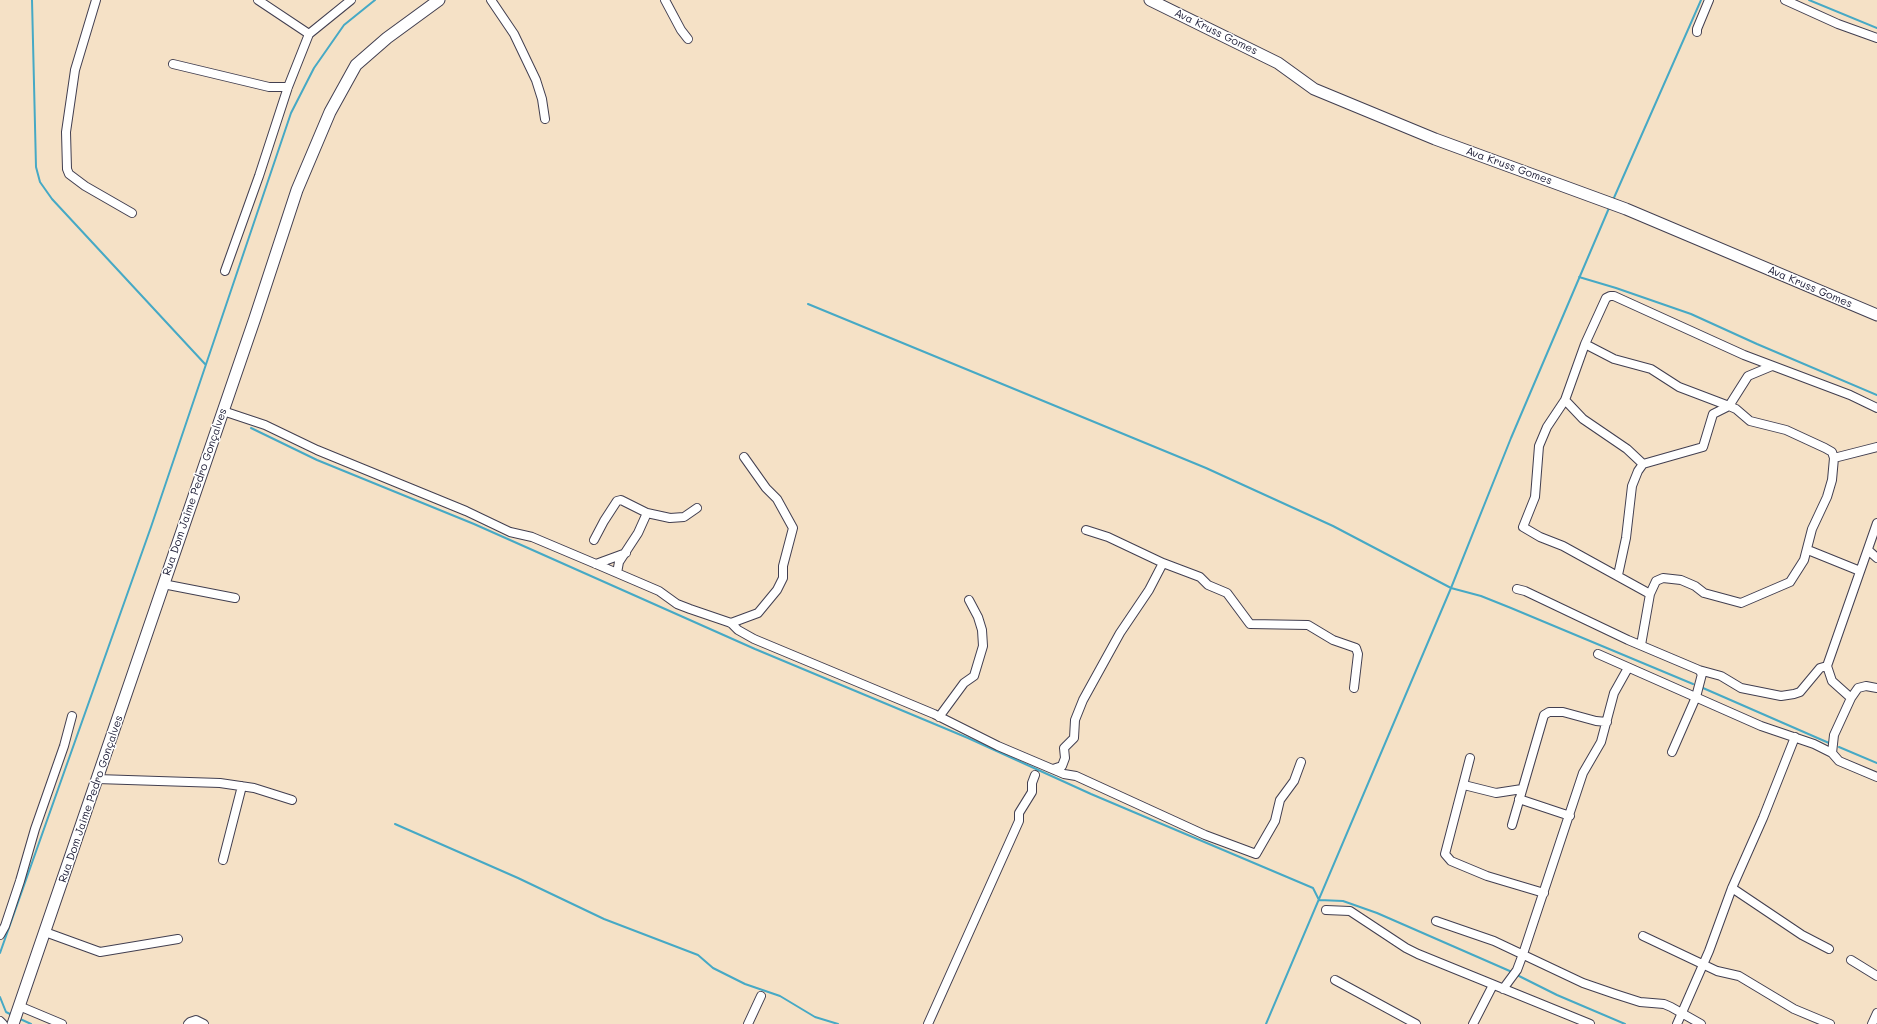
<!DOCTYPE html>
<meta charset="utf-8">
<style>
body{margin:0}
canvas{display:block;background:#f5e1c6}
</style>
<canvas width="1877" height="1024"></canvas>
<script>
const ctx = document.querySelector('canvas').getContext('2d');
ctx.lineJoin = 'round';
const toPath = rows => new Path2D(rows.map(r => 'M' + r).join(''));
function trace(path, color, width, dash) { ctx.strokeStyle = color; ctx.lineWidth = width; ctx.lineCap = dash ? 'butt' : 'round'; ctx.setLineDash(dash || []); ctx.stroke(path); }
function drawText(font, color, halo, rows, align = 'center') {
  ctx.font = font + ' Mali,sans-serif'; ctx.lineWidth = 3; ctx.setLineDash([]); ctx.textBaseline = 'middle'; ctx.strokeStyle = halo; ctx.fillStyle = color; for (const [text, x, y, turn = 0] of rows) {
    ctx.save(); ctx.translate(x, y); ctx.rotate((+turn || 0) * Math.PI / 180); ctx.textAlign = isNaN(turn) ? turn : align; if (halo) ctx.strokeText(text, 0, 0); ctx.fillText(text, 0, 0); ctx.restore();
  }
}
trace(toPath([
 [32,0,36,167,40,182,52,199,205,364],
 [1809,0,1877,28],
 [1613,200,1701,0],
 [1579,277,1616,288,1691,314,1757,344,1877,395],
 [808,304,1206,468,1333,526,1451,588,1481,596,1511,608,1693,684],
 [251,428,317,460,474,524,755,649,968,738,1091,794,1313,888,1319,900,1343,901,1377,913,1512,972],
 [1703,688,1829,743],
 [1839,747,1877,763],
 [395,824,518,878,604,919,698,955,713,968,745,984,780,996,815,1017,838,1024],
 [0,953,151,527,291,113,314,68,344,25,375,0],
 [1517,975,1557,995,1625,1024],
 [0,997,6,1012,12,1015],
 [18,1018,31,1024],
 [1266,1024,1451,588,1511,438,1609,208]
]), '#46a9c5', 2);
const street = toPath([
 [96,0,75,70,66,132,67,169,69,174,85,186,132,213],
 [258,0,309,34],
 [491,0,514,34,536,80,542,99,545,119],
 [665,0,681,30,688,39],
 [1785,0,1838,24,1877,38],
 [1697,32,1697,29,1709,0],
 [173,64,269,87,288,87],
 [225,271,259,176,288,87,309,34,351,0],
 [1585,344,1614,359,1651,369,1679,387,1729,406,1736,409,1750,421,1786,430,1825,448,1832,452,1834,458,1832,480,1827,497,1812,529,1804,560,1790,582,1741,603,1704,593,1695,586,1681,580,1663,578,1656,581,1650,594,1641,645],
 [1565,400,1547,427,1539,446,1535,497,1523,527,1540,537,1563,546,1650,594],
 [223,411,265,425,317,450,466,511,510,532,532,537,596,564,659,591,677,604,690,609,731,623,738,630,754,639,934,714,998,746,1064,774,1076,776,1205,835,1256,854,1275,821,1280,800,1294,781,1301,762],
 [1834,458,1877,447],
 [1643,464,1703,447,1713,414,1729,406,1748,376,1772,366],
 [594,540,604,521,617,501,621,500,647,513,670,518,684,517,697,508],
 [1808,550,1860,571],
 [1868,550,1877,558],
 [1163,563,1200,577,1208,585,1227,593,1250,624,1308,625,1333,640,1356,648,1358,654,1354,688],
 [596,564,626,553],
 [617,573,619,562,638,533,647,513],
 [1618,575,1626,538,1632,486,1638,471,1643,464,1627,449,1583,419,1565,400,1585,344,1606,298,1610,296,1614,296,1744,355,1850,395,1877,408],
 [163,584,235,598],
 [1517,589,1525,591,1628,640,1699,670,1702,674,1696,697,1672,752],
 [731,623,758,613,777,590,783,578,783,566,793,528,777,499,766,488,744,457],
 [1598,654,1761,726,1814,744,1832,753,1839,761,1877,777],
 [1699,670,1721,676,1741,688,1781,696,1794,694,1800,692,1820,668,1827,666],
 [1851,698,1832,681,1827,666,1877,523],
 [939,717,964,683,974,676,983,646,982,630,978,617,969,600],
 [1832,753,1834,735,1851,698,1858,688,1866,686,1877,688],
 [1470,758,1445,854,1451,861,1487,876,1544,893],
 [1053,769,1062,766,1065,758,1064,748,1074,738,1075,720,1083,700,1120,633,1149,590,1163,563,1108,537,1086,530],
 [97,779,220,783,254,788,292,800],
 [1464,785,1496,793,1522,789],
 [1519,799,1570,816],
 [1512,825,1544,715,1549,712,1563,712,1596,721,1607,722],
 [223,860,242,786],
 [1732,888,1802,935,1829,949],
 [1326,910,1350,911,1406,948,1418,954,1590,1024],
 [1436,921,1494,941,1583,983,1615,994,1640,1002,1664,1004,1671,1007,1701,1024],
 [45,932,100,952,178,939],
 [0,935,5,926,20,881,35,829,64,746,72,716],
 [1643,936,1717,971,1739,976,1794,1009,1830,1024],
 [1851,960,1877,976],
 [1335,980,1416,1024],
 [1503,989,1517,970,1523,954,1583,773,1601,742,1614,693,1628,668],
 [19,1006,62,1024],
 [0,1021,3,1024],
 [188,1024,190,1022,196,1020,204,1024],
 [748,1024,761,996],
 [928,1024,1019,821,1019,813,1032,792,1032,783,1035,775],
 [1473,1024,1493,985],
 [1677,1024,1709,951,1732,888,1763,818,1795,737],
 [1872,1024,1877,1013]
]);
const secondary = toPath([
 [1150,0,1278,63,1314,89,1435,139,1626,209,1877,315],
 [13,1024,255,318,297,190,330,112,356,65,387,38,439,0]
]);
trace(street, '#423f50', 10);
trace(secondary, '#423f50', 13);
trace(street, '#fff', 8);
trace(secondary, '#fff', 11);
drawText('11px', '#22223b', '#fff', [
 ["Ava Kruss Gomes",1216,32,26],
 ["Ava Kruss Gomes",1509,166,20],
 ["Ava Kruss Gomes",1810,287,23],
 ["Rua Dom Jaime Pedro Gonçalves",195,492,-71],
 ["Rua Dom Jaime Pedro Gonçalves",91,799,-71]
]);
</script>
